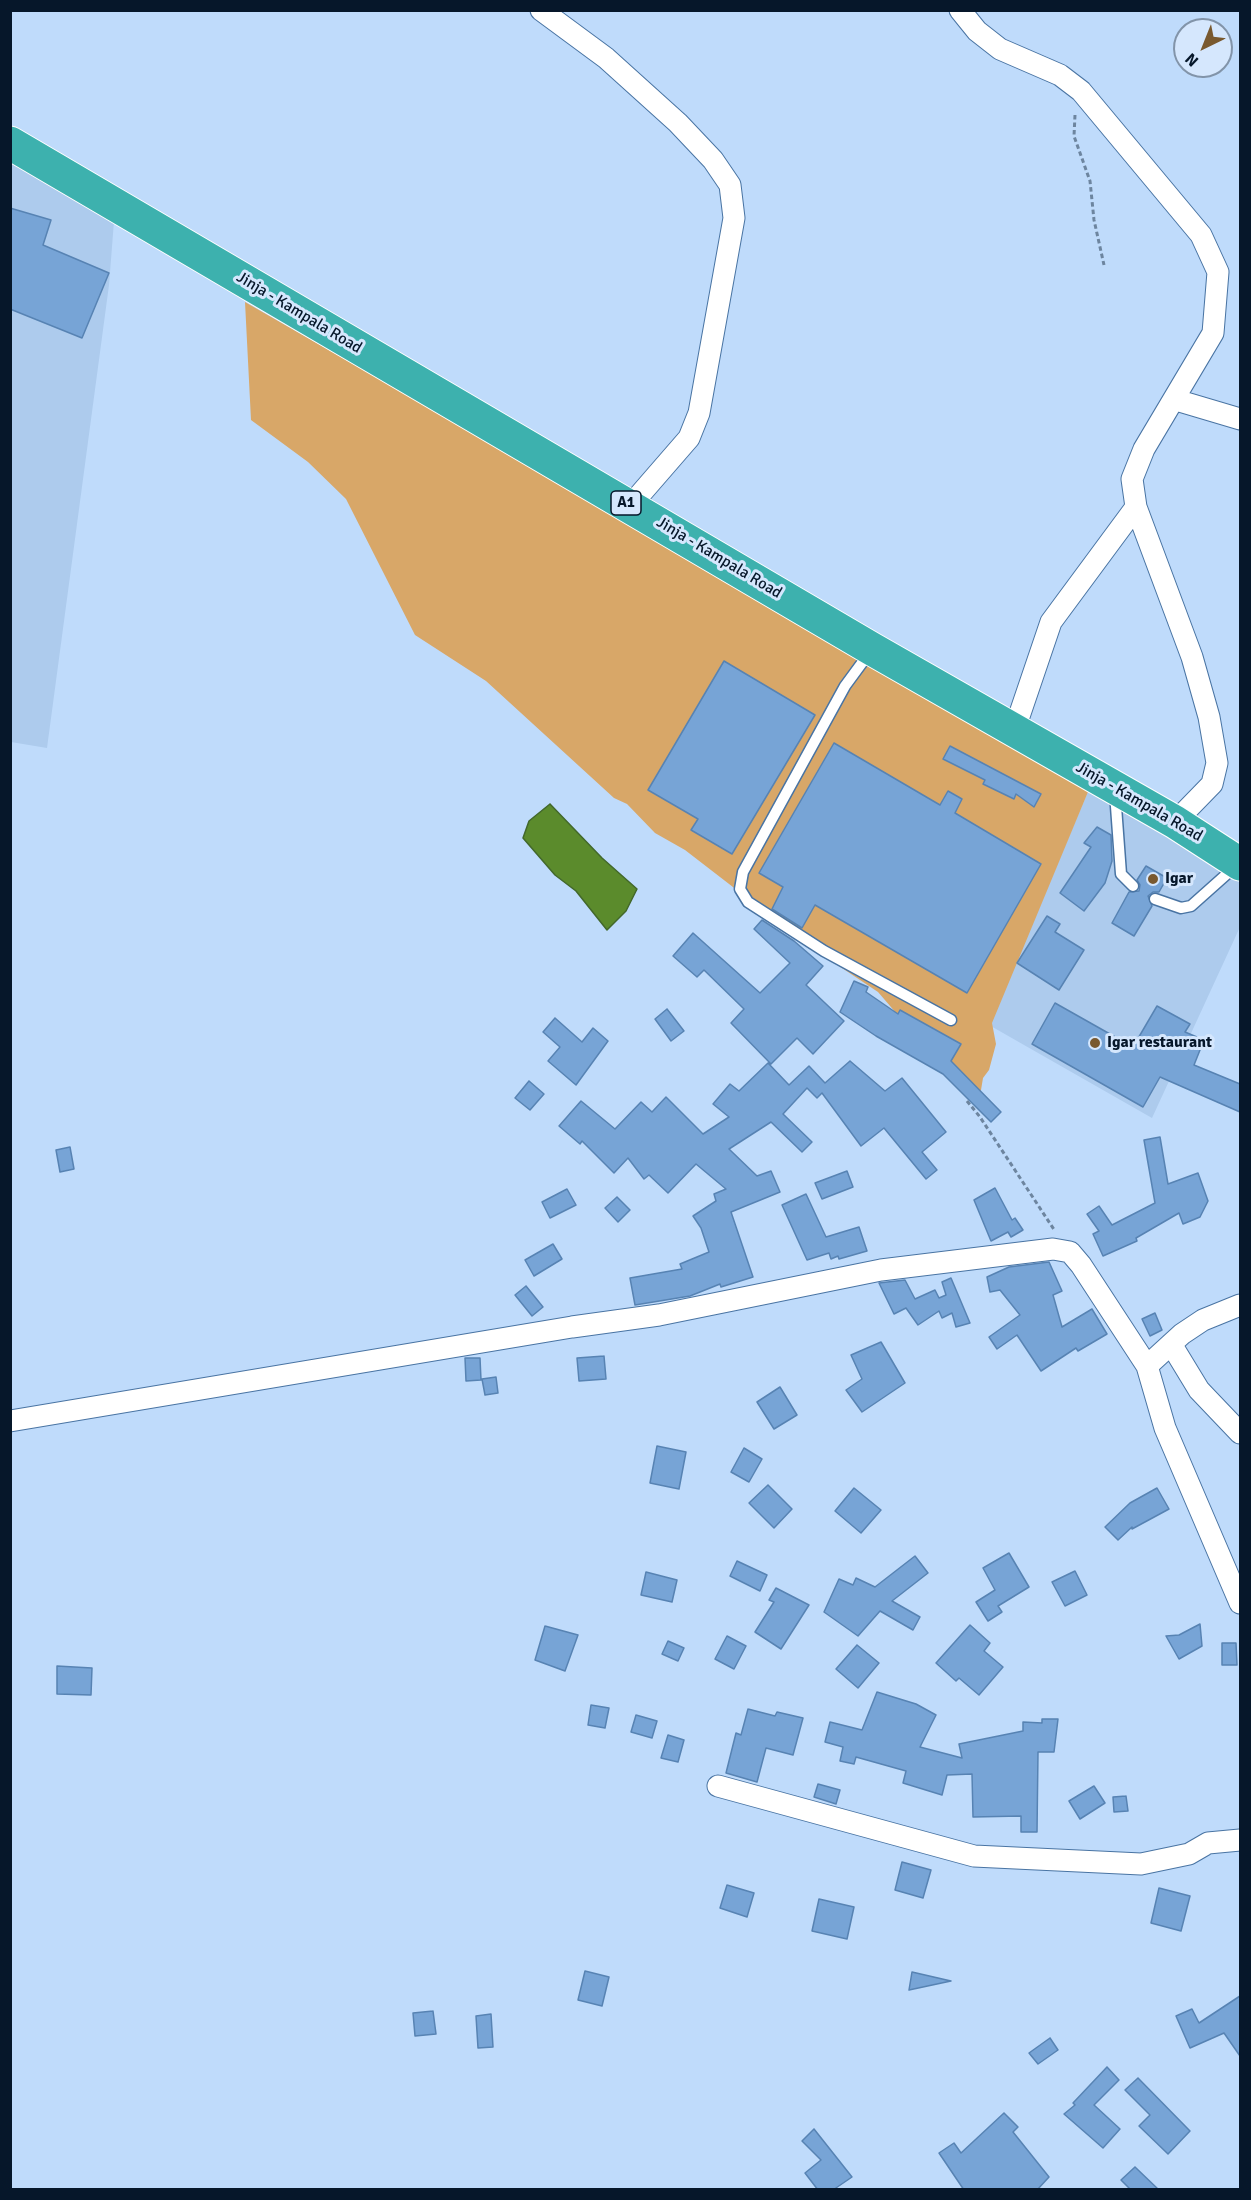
<!DOCTYPE html>
<style>
body{margin:0}
#map{position:relative;width:1251px;height:2200px;overflow:hidden;background:#bfdbfb;font-family:Signika,sans-serif}
canvas{display:block}
.frame{position:absolute;inset:0;border:12px solid #06172a;pointer-events:none}
.north{position:absolute;left:1173px;top:18px;width:60px;height:60px;box-sizing:border-box;background:#d5e7fd;border:2px solid #8294a9;border-radius:50%;rotate:223deg;font-size:16px;font-weight:700;line-height:24px;text-align:center;color:#06172a}
.north::after{content:'';display:block;margin:auto;width:21px;height:27px;background:#79592f;clip-path:polygon(50% 0,100% 100%,50% 72%,0 100%)}
</style>
<div id="map">
<canvas width="1251" height="2200"></canvas>
<div class="frame"></div>
<div class="north">N</div>
</div>
<script>
const ctx = document.querySelector('canvas').getContext('2d');
ctx.lineJoin = 'round';
function paint(path, color) { ctx.fillStyle = color; ctx.fill(path, 'evenodd'); }
const toPath = rows => new Path2D(rows.map(r => 'M' + r).join(''));
function trace(path, color, width, dash) { ctx.strokeStyle = color; ctx.lineWidth = width; ctx.lineCap = dash ? 'butt' : 'round'; ctx.setLineDash(dash || []); ctx.stroke(path); }
function drawText(font, color, halo, rows, align = 'center') {
  ctx.font = font + ' Signika,sans-serif'; ctx.lineWidth = 6; ctx.setLineDash([]); ctx.textBaseline = 'middle'; ctx.strokeStyle = halo; ctx.fillStyle = color; for (const [text, x, y, turn = 0] of rows) {
    ctx.save(); ctx.translate(x, y); ctx.rotate((+turn || 0) * Math.PI / 180); ctx.textAlign = isNaN(turn) ? turn : align; if (halo) ctx.strokeText(text, 0, 0); ctx.fillText(text, 0, 0); ctx.restore();
  }
}
paint(toPath([
 [10,162,114,221,109,285,47,748,11,742],
 [1088,792,1240,879,1240,927,1152,1118,989,1025]
]), '#adcbed');
paint(toPath([
 [245,302,566,486,1088,792,992,1023,996,1044,989,1070,983,1078,978,1108,878,992,812,948,685,850,655,833,627,804,614,798,486,681,415,635,346,499,308,462,251,420]
]), '#d8a768');
const water = toPath([
 [550,804,602,858,637,889,626,911,607,930,576,891,555,875,523,838,529,821,550,804]
]);
paint(water, '#5b8b2c');
trace(water, '#42682b', 1.5);
const building = toPath([
 [10,208,51,220,43,245,109,273,82,338,10,309,10,208],
 [724,661,815,715,732,854,691,830,698,819,648,790,724,661],
 [834,743,940,805,948,791,962,799,955,813,1041,864,967,993,815,905,802,928,772,909,783,887,759,873,834,743],
 [950,746,1041,794,1034,807,1016,794,1014,799,983,784,985,780,943,759,950,746],
 [1097,827,1111,835,1112,861,1105,883,1084,911,1060,893,1091,847,1084,843,1097,827],
 [1146,866,1167,878,1159,892,1153,892,1148,896,1152,906,1134,936,1112,923,1129,892,1139,891,1140,885,1137,880,1146,866],
 [1047,916,1060,924,1055,932,1084,950,1059,990,1017,963,1047,916],
 [762,920,794,941,823,966,806,985,844,1021,813,1054,797,1038,771,1064,731,1023,744,1009,704,970,697,977,673,956,693,933,760,993,790,963,754,929,762,920],
 [854,981,868,987,866,992,898,1014,900,1010,961,1044,951,1061,1001,1112,991,1122,943,1074,876,1036,840,1012,854,981],
 [1055,1003,1133,1047,1157,1006,1190,1024,1185,1032,1204,1040,1194,1065,1240,1084,1240,1112,1160,1077,1143,1107,1032,1044,1055,1003],
 [667,1009,684,1031,671,1041,655,1019,667,1009],
 [555,1018,582,1042,593,1028,608,1041,576,1085,548,1061,560,1047,543,1032,555,1018],
 [850,1061,885,1091,902,1078,946,1132,922,1152,937,1170,926,1179,884,1128,861,1146,822,1093,817,1098,807,1088,783,1114,812,1142,802,1152,771,1122,729,1149,757,1176,771,1171,780,1192,731,1212,753,1277,721,1287,720,1284,690,1296,635,1305,630,1278,682,1269,680,1264,709,1252,701,1228,693,1216,716,1201,714,1194,726,1189,696,1164,668,1193,649,1175,644,1179,628,1158,614,1173,582,1141,580,1144,559,1126,581,1101,615,1129,641,1102,652,1112,666,1097,703,1134,729,1117,713,1104,730,1084,739,1091,768,1063,789,1085,809,1066,825,1083,850,1061],
 [529,1081,544,1094,530,1110,515,1098,529,1081],
 [1160,1137,1168,1184,1198,1173,1208,1201,1200,1217,1183,1224,1179,1213,1136,1238,1137,1241,1103,1256,1093,1234,1099,1231,1087,1214,1099,1206,1112,1225,1155,1203,1144,1140,1160,1137],
 [70,1147,74,1169,60,1172,56,1150,70,1147],
 [847,1171,853,1187,822,1199,815,1183,847,1171],
 [995,1188,1012,1220,1015,1218,1023,1230,1011,1237,1008,1232,991,1241,974,1200,995,1188],
 [567,1189,576,1205,550,1218,542,1202,567,1189],
 [806,1194,826,1237,859,1227,867,1251,839,1259,838,1256,831,1259,829,1253,807,1260,782,1205,806,1194],
 [617,1197,630,1210,618,1222,605,1208,617,1197],
 [553,1244,562,1259,534,1276,525,1260,553,1244],
 [1049,1262,1062,1291,1053,1295,1062,1327,1092,1309,1107,1334,1078,1351,1076,1348,1041,1371,1017,1335,997,1349,989,1337,1020,1315,1000,1290,990,1292,987,1277,1009,1267,1049,1262],
 [951,1278,970,1323,956,1327,952,1313,942,1318,939,1311,918,1325,906,1308,894,1314,879,1283,905,1280,915,1299,935,1290,939,1298,946,1295,942,1282,951,1278],
 [526,1286,543,1307,532,1316,515,1295,526,1286],
 [1155,1313,1162,1330,1150,1336,1142,1319,1155,1313],
 [881,1342,905,1383,862,1412,846,1390,862,1379,851,1355,881,1342],
 [604,1356,606,1379,579,1381,577,1358,604,1356],
 [465,1358,480,1358,481,1380,466,1381,465,1358],
 [496,1377,498,1393,485,1395,482,1379,496,1377],
 [780,1387,797,1415,774,1429,757,1402,780,1387],
 [657,1446,686,1452,679,1489,650,1483,657,1446],
 [744,1448,762,1459,749,1482,731,1472,744,1448],
 [768,1485,792,1509,774,1528,749,1503,768,1485],
 [854,1488,881,1510,861,1533,835,1511,854,1488],
 [1157,1488,1169,1509,1132,1529,1132,1527,1118,1540,1105,1527,1130,1503,1157,1488],
 [1009,1553,1029,1587,998,1606,1002,1612,988,1621,976,1602,995,1590,983,1568,1009,1553],
 [915,1556,928,1573,892,1601,920,1617,913,1630,880,1611,858,1636,824,1612,839,1579,853,1585,856,1578,875,1587,915,1556],
 [737,1561,767,1575,760,1591,730,1576,737,1561],
 [1075,1571,1087,1595,1065,1606,1052,1582,1075,1571],
 [646,1572,677,1580,672,1602,641,1595,646,1572],
 [776,1588,809,1605,781,1649,755,1632,774,1602,769,1600,776,1588],
 [1200,1624,1202,1646,1179,1659,1166,1636,1179,1635,1200,1624],
 [970,1625,990,1643,984,1651,1003,1667,979,1695,959,1678,956,1681,936,1663,970,1625],
 [545,1626,578,1635,565,1671,535,1660,545,1626],
 [727,1636,746,1646,734,1669,715,1659,727,1636],
 [668,1641,684,1648,678,1661,662,1654,668,1641],
 [1222,1643,1236,1643,1237,1665,1222,1665,1222,1643],
 [857,1645,879,1663,858,1688,836,1669,857,1645],
 [57,1666,92,1668,91,1695,57,1694,57,1666],
 [877,1692,916,1704,936,1715,920,1747,962,1758,959,1744,1023,1731,1023,1722,1042,1723,1042,1719,1058,1719,1054,1752,1038,1752,1037,1832,1021,1832,1021,1816,973,1817,972,1774,947,1775,942,1795,903,1783,906,1771,856,1757,854,1764,840,1761,843,1747,825,1742,830,1722,862,1730,877,1692],
 [591,1705,609,1708,605,1728,588,1725,591,1705],
 [748,1709,775,1716,777,1712,803,1718,793,1755,766,1748,757,1782,726,1773,736,1733,741,1735,748,1709],
 [636,1715,657,1721,652,1738,631,1732,636,1715],
 [668,1735,684,1740,678,1762,661,1758,668,1735],
 [818,1784,840,1790,836,1804,814,1797,818,1784],
 [1094,1786,1105,1803,1080,1819,1069,1801,1094,1786],
 [1126,1796,1128,1811,1114,1812,1113,1797,1126,1796],
 [902,1862,931,1870,923,1898,895,1890,902,1862],
 [727,1885,754,1893,747,1917,720,1908,727,1885],
 [1159,1888,1190,1896,1181,1931,1151,1923,1159,1888],
 [819,1899,854,1907,847,1939,812,1931,819,1899],
 [585,1971,609,1977,602,2006,578,2000,585,1971],
 [912,1972,951,1981,909,1990,912,1972],
 [1240,1996,1240,2056,1224,2033,1190,2048,1176,2016,1192,2009,1199,2023,1240,1996],
 [433,2011,436,2034,415,2036,413,2013,433,2011],
 [491,2014,493,2047,478,2048,476,2016,491,2014],
 [1050,2038,1058,2050,1038,2064,1029,2053,1050,2038],
 [1107,2067,1119,2080,1094,2105,1120,2129,1103,2148,1064,2114,1075,2105,1073,2103,1107,2067],
 [1138,2078,1190,2131,1168,2154,1139,2126,1150,2115,1125,2090,1138,2078],
 [1004,2113,1018,2127,1013,2132,1049,2177,1037,2190,964,2190,939,2153,954,2143,961,2153,1004,2113],
 [814,2129,852,2177,833,2190,818,2190,805,2173,821,2160,802,2141,814,2129],
 [1135,2167,1159,2190,1131,2190,1121,2180,1135,2167]
]);
paint(building, '#77a4d6');
trace(building, '#5783b3', 1.5);
const lane = toPath([
 [870,652,845,686,743,872,740,889,748,902,824,951,951,1020],
 [1115,793,1121,874,1133,886],
 [1155,899,1181,908,1191,906,1237,865]
]);
const street = toPath([
 [541,10,606,58,678,123,713,160,730,185,734,218,699,413,689,438,630,506],
 [960,10,977,31,1000,49,1060,75,1081,91,1201,235,1218,272,1213,333,1144,449,1132,479,1136,507,1192,657,1209,717,1217,763,1212,784,1175,822],
 [1176,400,1240,419],
 [1014,731,1051,622,1136,507],
 [1240,1305,1203,1320,1182,1334,1147,1366,1165,1428,1240,1603],
 [1171,1344,1199,1390,1240,1433],
 [10,1421,572,1327,659,1315,881,1270,1053,1249,1070,1252,1081,1265,1147,1366],
 [718,1786,974,1856,1141,1864,1189,1854,1208,1843,1240,1840]
]);
const highway = toPath([
 [10,143,872,649,1175,822,1240,864]
]);
trace(lane, '#4974a3', 13);
trace(street, '#4974a3', 23);
trace(highway, '#fff', 35);
trace(toPath([
 [1075,115,1074,136,1090,181,1094,220,1104,265],
 [967,1101,980,1117,1055,1231]
]), '#6d859f', 3, [4.5, 3]);
trace(lane, '#fff', 10);
trace(street, '#fff', 21);
trace(highway, '#3db1ae', 33);
for (const [x, y, r, color] of [
 [1153,879,6,"#79592f"],
 [1095,1043,6,"#79592f"]
]) { const dot = new Path2D(); dot.arc(x, y, r, 0, 2 * Math.PI); ctx.fillStyle = color; ctx.fill(dot); trace(dot, '#d5e7fd', 2); }
for (const [x, y, w] of [
 [626,503,30]
]) { const box = new Path2D(); box.roundRect(x - w / 2, y - 12, w, 24, 4.5); ctx.fillStyle = '#d5e7fd'; ctx.fill(box); trace(box, '#06172a', 1.5); }
drawText('bold 15px', '#06172a', null, [
 ["A1",626,503]
]);
drawText('16px', '#06172a', '#d5e7fd', [
 ["Jinja - Kampala Road",299,313,31],
 ["Jinja - Kampala Road",719,558,31],
 ["Jinja - Kampala Road",1139,802,30]
]);
drawText('bold 16px', '#06172a', '#d5e7fd', [
 ["Igar",1165,879],
 ["Igar restaurant",1107,1043]
], 'left');
</script>
